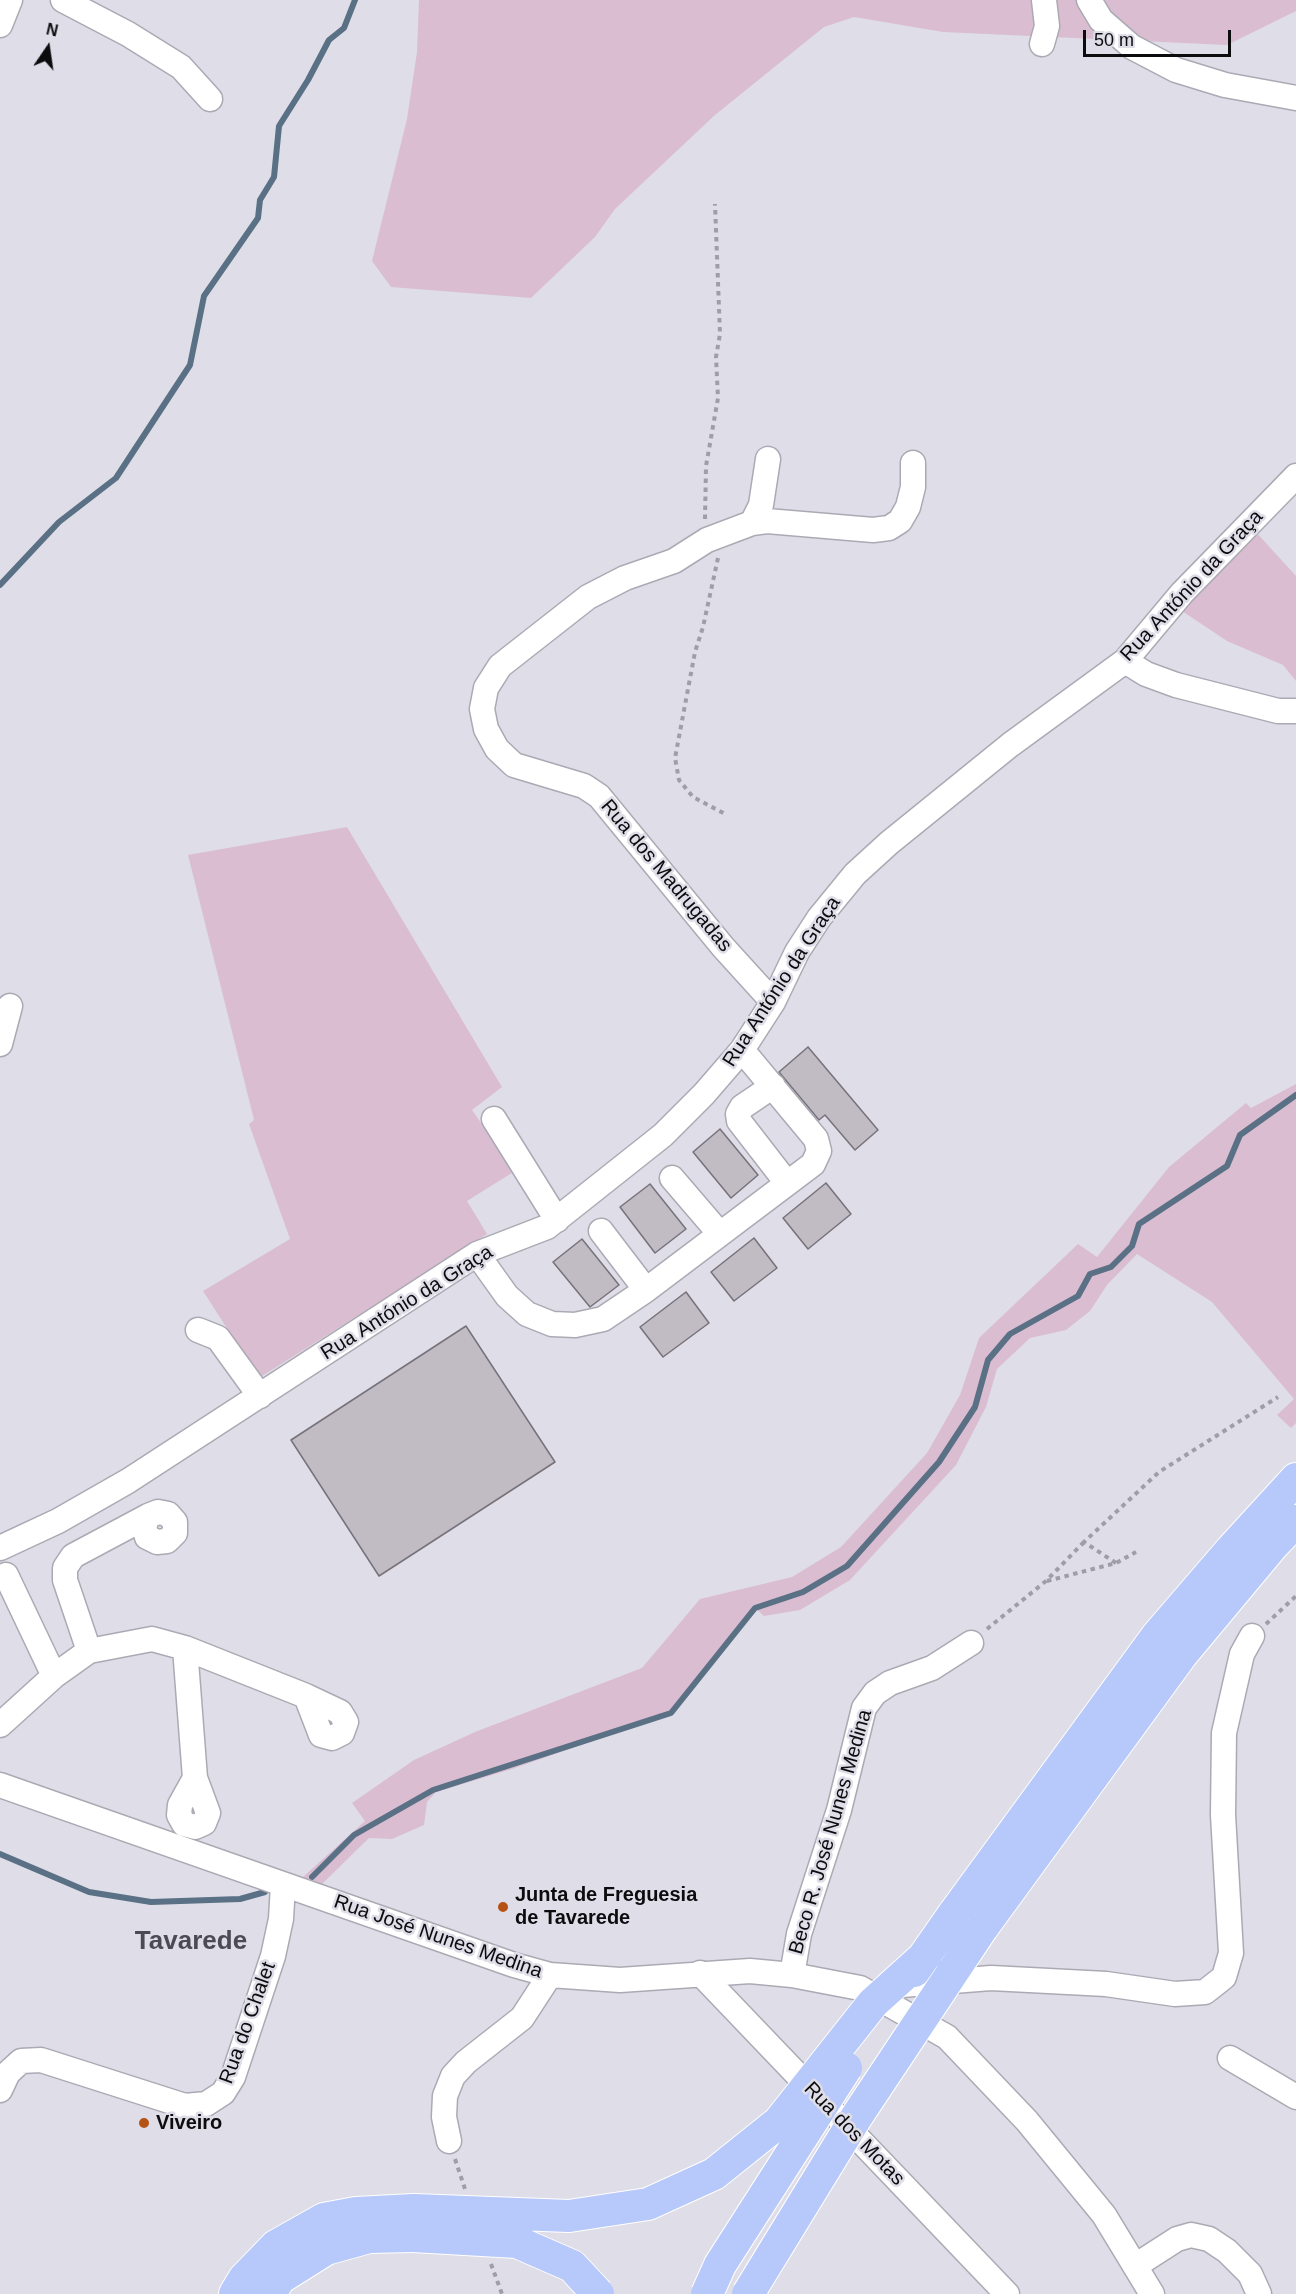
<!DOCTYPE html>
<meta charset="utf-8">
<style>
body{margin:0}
#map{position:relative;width:1296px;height:2294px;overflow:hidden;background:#dfdee8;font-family:Arial,sans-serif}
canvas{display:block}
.north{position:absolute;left:18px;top:18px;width:60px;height:60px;-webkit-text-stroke:4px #dfdee8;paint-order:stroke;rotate:13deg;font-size:16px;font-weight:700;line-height:24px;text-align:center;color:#0c0c0f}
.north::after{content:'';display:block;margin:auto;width:21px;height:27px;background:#0c0c0f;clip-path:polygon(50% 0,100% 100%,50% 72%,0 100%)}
.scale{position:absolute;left:1083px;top:30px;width:148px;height:27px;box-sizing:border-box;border:3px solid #0c0c0f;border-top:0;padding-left:8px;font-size:18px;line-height:21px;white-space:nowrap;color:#0c0c0f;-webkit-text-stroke:4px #dfdee8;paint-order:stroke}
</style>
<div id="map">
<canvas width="1296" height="2294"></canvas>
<div class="north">N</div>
<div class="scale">50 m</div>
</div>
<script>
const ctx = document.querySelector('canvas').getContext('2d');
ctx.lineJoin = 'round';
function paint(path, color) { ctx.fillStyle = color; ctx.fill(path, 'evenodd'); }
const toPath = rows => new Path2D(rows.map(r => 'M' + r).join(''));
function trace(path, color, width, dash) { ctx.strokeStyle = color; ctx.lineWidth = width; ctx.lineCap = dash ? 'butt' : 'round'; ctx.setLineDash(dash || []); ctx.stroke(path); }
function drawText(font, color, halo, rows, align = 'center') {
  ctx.font = font + ' Arial,sans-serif'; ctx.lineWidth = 5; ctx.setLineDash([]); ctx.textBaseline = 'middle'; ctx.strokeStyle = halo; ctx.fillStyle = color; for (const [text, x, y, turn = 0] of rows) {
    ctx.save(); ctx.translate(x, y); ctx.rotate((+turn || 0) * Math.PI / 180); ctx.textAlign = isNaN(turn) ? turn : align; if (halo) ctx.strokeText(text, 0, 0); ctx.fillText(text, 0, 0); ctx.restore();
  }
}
paint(toPath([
 [419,0,1296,0,1296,11,1227,45,943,32,854,17,824,27,715,115,615,209,595,237,531,298,391,287,372,261,407,119,417,52],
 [1255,531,1296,576,1296,681,1283,665,1227,641,1182,611],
 [347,827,502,1087,472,1110,515,1171,467,1201,487,1234,259,1378,203,1291,290,1239,249,1124,254,1120,188,855],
 [1296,1084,1296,1423,1291,1428,1277,1415,1294,1399,1212,1302,1137,1254,1107,1285,1090,1311,1066,1330,1030,1338,997,1369,986,1407,956,1465,850,1580,800,1610,764,1616,755,1608,671,1713,512,1769,436,1792,427,1802,424,1825,392,1839,369,1838,322,1884,303,1877,365,1821,352,1803,414,1760,475,1732,642,1668,700,1599,792,1577,841,1547,927,1453,960,1395,979,1338,1078,1244,1097,1257,1169,1167,1246,1103,1251,1108]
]), '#dabdd1');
trace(toPath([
 [0,585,59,522,116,478,190,365,204,296,258,218,260,200,274,177,279,126,308,80,329,40,344,28,355,0],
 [0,1854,89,1892,151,1902,240,1899,265,1892],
 [312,1877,354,1835,433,1790,671,1713,755,1608,803,1592,847,1566,939,1462,975,1407,988,1360,1010,1334,1078,1296,1090,1274,1111,1267,1132,1246,1139,1224,1227,1166,1240,1135,1296,1095]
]), '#5a7085', 6);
const building = toPath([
 [808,1047,878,1130,855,1150,825,1115,819,1120,779,1072,808,1047],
 [720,1129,758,1175,731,1198,693,1152,720,1129],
 [826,1183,851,1214,808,1249,783,1218,826,1183],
 [650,1184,686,1229,655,1253,620,1207,650,1184],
 [754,1238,777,1268,734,1301,711,1272,754,1238],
 [582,1239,619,1285,590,1307,553,1262,582,1239],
 [686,1292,709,1323,663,1357,640,1327,686,1292],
 [466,1326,555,1462,379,1576,291,1440,466,1326]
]);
paint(building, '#c1bbc4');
trace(building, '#77717a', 1.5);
const minor = toPath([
 [63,0,128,34,181,67,210,99],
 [1089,0,1101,20,1132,47,1176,70,1225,85,1296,98],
 [0,25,10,0],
 [1042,44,1047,26,1044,0],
 [752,523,761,505,768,459],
 [1125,661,1146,674,1176,685,1278,711,1296,711],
 [773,1002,723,947,599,796,584,786,514,765,497,749,486,729,482,709,486,688,500,666,588,597,625,578,674,561,707,540,752,523,767,521,873,530,889,528,900,521,908,507,913,487,913,463],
 [0,1044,10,1006],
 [773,1086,742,1107,738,1114,739,1121,787,1183],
 [494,1119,557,1220],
 [672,1178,720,1234],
 [601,1231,646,1290],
 [477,1254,507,1296,527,1314,552,1324,575,1325,603,1319,646,1290,813,1164,819,1151,816,1139,742,1050],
 [198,1330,218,1338,260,1396],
 [0,1548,58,1521,128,1481,477,1254,547,1227,663,1135,704,1094,742,1050,773,1002,797,952,819,918,855,874,889,843,1010,745,1125,661,1182,593,1296,476],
 [6,1575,54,1676],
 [185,1648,195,1778,208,1813,204,1823,195,1827,184,1824,179,1815,180,1805,195,1778],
 [89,1651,65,1580,65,1568,73,1556,148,1516,158,1512,168,1514,175,1522,175,1533,167,1541,157,1542,147,1537,144,1527,148,1516],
 [0,1725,54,1676,89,1651,152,1639,185,1648,306,1696,340,1712,346,1722,342,1733,332,1738,321,1735,306,1696],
 [0,1785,514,1965,550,1975,620,1980,750,1971,792,1975,860,1988,947,2037,1027,2121,1104,2215,1152,2294],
 [700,1973,1007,2294],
 [792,1975,799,1934,839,1810,864,1708,875,1693,890,1683,932,1668,971,1643],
 [889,1986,991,1978,1106,1984,1175,1994,1205,1992,1224,1977,1231,1953,1223,1815,1224,1733,1242,1654,1252,1636],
 [1230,2058,1296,2097],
 [0,2090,8,2073,21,2061,41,2060,185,2106,206,2104,223,2093,233,2077,273,1956,281,1919,283,1885],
 [449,2141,444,2117,445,2096,453,2076,466,2062,522,2018,550,1975],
 [1135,2266,1177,2239,1191,2235,1209,2239,1227,2251,1250,2274,1259,2294]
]);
const major = toPath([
 [953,1915,1157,1636,1231,1550,1296,1479],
 [982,1928,1182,1654,1272,1546,1296,1521],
 [235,2294,244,2279,276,2246,324,2219,356,2213,414,2210],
 [269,2294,280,2278,326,2249,369,2237,413,2236]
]);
trace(minor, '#abaab4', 27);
trace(major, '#fff', 34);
trace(toPath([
 [705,519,706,466,718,398,716,357,720,334,715,204],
 [718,558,703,627,695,652,675,758,679,780,693,797,727,815],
 [1116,1563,1084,1542,1159,1472,1278,1397],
 [1047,1581,1116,1563,1136,1552],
 [1266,1624,1296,1596],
 [987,1629,1046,1581,1084,1542],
 [455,2159,465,2189],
 [491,2264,502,2294]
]), '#9f9ea6', 4, [4.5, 4.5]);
trace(minor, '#fff', 24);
trace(major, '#b7c8fa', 32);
const majorBridge = toPath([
 [914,1971,953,1915],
 [414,2210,569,2216,648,2204,714,2174,779,2122,873,2003,926,1955],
 [413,2236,517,2242,572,2266,598,2294],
 [707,2294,720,2265,846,2068],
 [748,2294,857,2116,982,1928]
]);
trace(majorBridge, '#fff', 34, []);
trace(majorBridge, '#b7c8fa', 32);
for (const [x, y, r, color] of [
 [503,1907,6,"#b55317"],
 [144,2123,6,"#b55317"]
]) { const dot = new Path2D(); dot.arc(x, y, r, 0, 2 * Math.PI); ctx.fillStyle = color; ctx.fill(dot); trace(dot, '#dfdee8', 2); }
drawText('20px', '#0c0c0f', '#dfdee8', [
 ["Rua António da Graça",1192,586,-47],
 ["Rua dos Madrugadas",666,876,50],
 ["Rua António da Graça",782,982,-57],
 ["Rua António da Graça",407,1303,-32],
 ["Beco R. José Nunes Medina",831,1832,-74],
 ["Rua José Nunes Medina",438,1937,19],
 ["Rua do Chalet",248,2023,-70],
 ["Rua dos Motas",854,2134,46]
]);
drawText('bold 20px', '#0c0c0f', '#dfdee8', [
 ["Junta de Freguesia",515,1895],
 ["de Tavarede",515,1918],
 ["Viveiro",156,2123]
], 'left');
drawText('bold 26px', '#4c4b54', '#dfdee8', [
 ["Tavarede",191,1942]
]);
</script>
